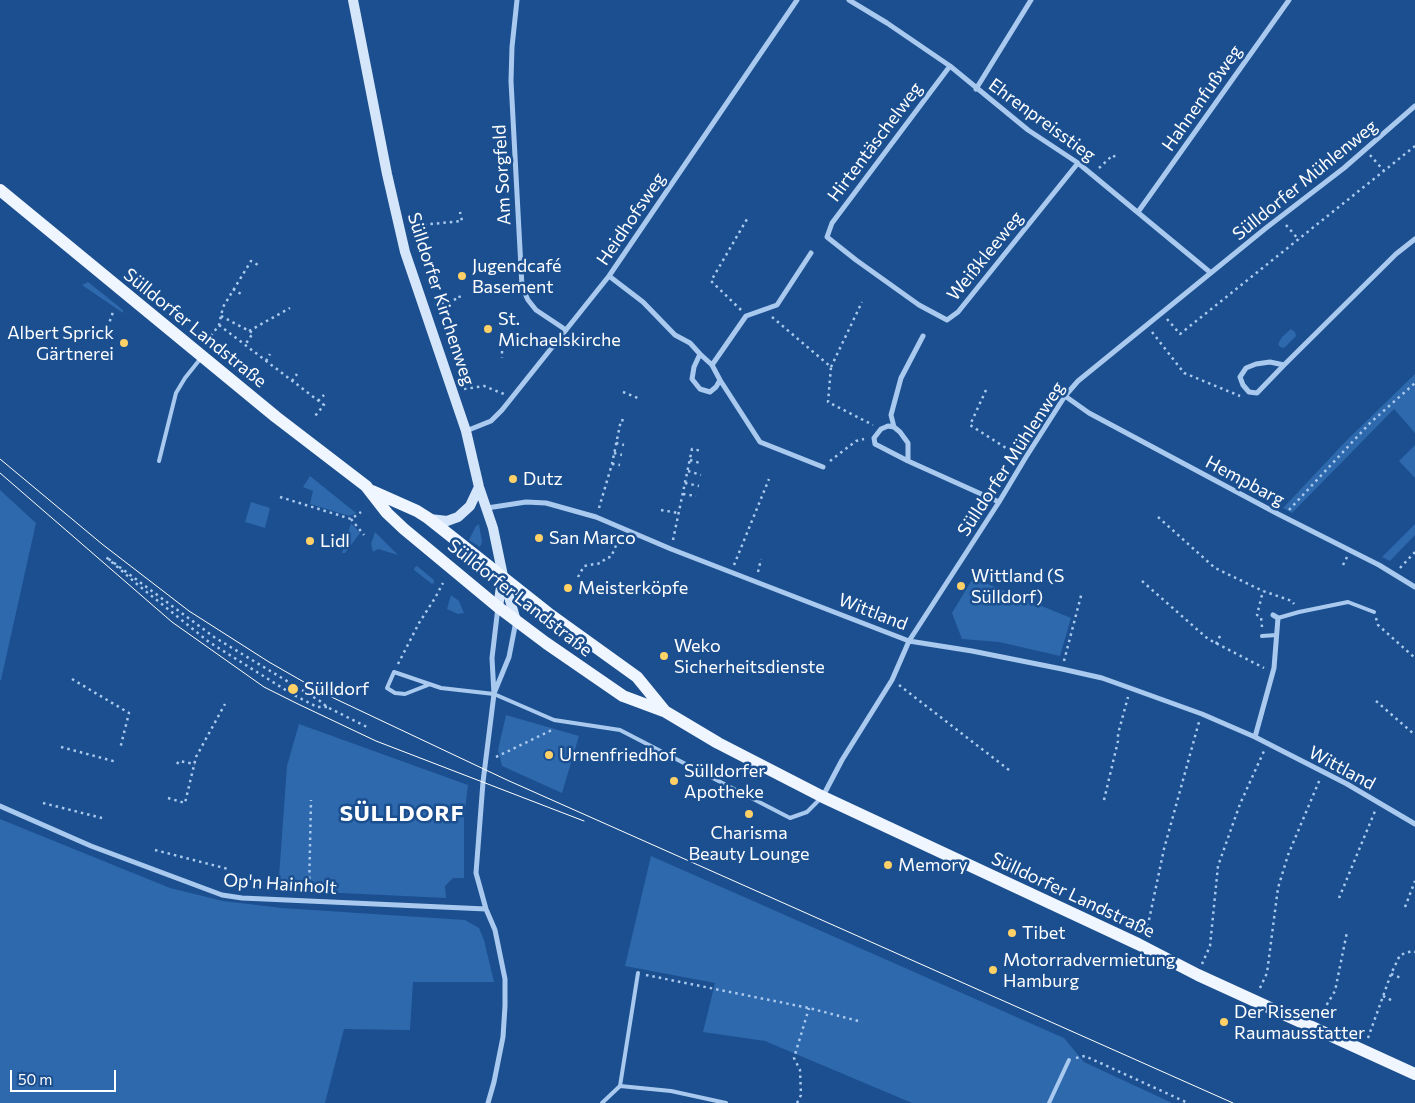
<!DOCTYPE html>
<meta charset="utf-8">
<style>
body{margin:0}
#map{position:relative;width:1415px;height:1103px;overflow:hidden;background:#1b4f8f;font-family:Commissioner,sans-serif}
canvas{display:block}
.scale{position:absolute;left:10px;top:1070px;width:106px;height:22px;box-sizing:border-box;border:2px solid #fff;border-top:0;padding-left:6px;font-size:15px;line-height:18px;white-space:nowrap;color:#fff;-webkit-text-stroke:4px #1b4f8f;paint-order:stroke}
</style>
<div id="map">
<canvas width="1415" height="1103"></canvas>
<div class="scale">50 m</div>
</div>
<script>
const ctx = document.querySelector('canvas').getContext('2d');
ctx.lineJoin = 'round';
function paint(path, color) { ctx.fillStyle = color; ctx.fill(path, 'evenodd'); }
const toPath = rows => new Path2D(rows.map(r => 'M' + r).join(''));
function trace(path, color, width, dash) { ctx.strokeStyle = color; ctx.lineWidth = width; ctx.lineCap = dash ? 'butt' : 'round'; ctx.setLineDash(dash || []); ctx.stroke(path); }
function drawText(font, color, halo, rows, align = 'center') {
  ctx.font = font + ' Commissioner,sans-serif'; ctx.lineWidth = 5; ctx.setLineDash([]); ctx.textBaseline = 'middle'; ctx.strokeStyle = halo; ctx.fillStyle = color; for (const [text, x, y, turn = 0] of rows) {
    ctx.save(); ctx.translate(x, y); ctx.rotate((+turn || 0) * Math.PI / 180); ctx.textAlign = isNaN(turn) ? turn : align; if (halo) ctx.strokeText(text, 0, 0); ctx.fillText(text, 0, 0); ctx.restore();
  }
}
paint(toPath([
 [88,282,123,310,123,313,82,285],
 [1291,329,1295,332,1296,336,1284,348,1280,347,1278,344,1282,337],
 [1415,374,1415,433,1394,409,1292,513,1283,508,1346,441],
 [1415,445,1415,478,1399,461],
 [310,476,356,513,349,516,310,504,313,491,303,487],
 [0,490,36,523,1,680,0,680],
 [251,502,270,508,265,528,245,522],
 [351,523,360,533,345,553,342,553],
 [479,524,482,542,480,547,469,540,476,526],
 [1415,524,1415,535,1390,561,1382,557],
 [375,532,398,555,378,549,373,552,371,544],
 [417,566,434,580,434,583,432,584,414,570,415,567],
 [973,578,1071,618,1060,656,999,642,962,639,952,613],
 [451,595,459,601,464,613,458,614,447,609],
 [506,715,579,736,562,793,502,766,498,750],
 [299,724,468,785,464,817,464,878,453,878,445,886,446,898,278,890,287,766],
 [0,819,170,888,223,901,282,908,465,920,479,928,484,940,494,982,413,982,410,1030,344,1029,325,1103,0,1103],
 [651,856,1064,1038,1084,1062,1172,1103,912,1103,765,1041,703,1032,715,983,625,966]
]), '#2e69ad');
trace(toPath([
 [1370,155,1384,171],
 [1099,168,1113,155,1116,158],
 [1286,225,1299,240],
 [411,226,462,221,460,212],
 [233,289,241,294],
 [435,305,460,298,458,292],
 [741,310,711,281,747,219],
 [221,316,253,333,245,345],
 [772,317,831,367,828,402,873,425],
 [1167,319,1180,334,1415,146],
 [219,325,324,405,315,416],
 [98,330,106,332,113,312],
 [249,331,290,308],
 [1152,332,1184,373,1240,396],
 [211,336,219,325,223,307,251,261,258,265],
 [502,351,502,358],
 [266,361,270,354],
 [831,367,862,302],
 [292,381,297,374],
 [464,389,484,386,504,394],
 [986,390,970,425,1017,455],
 [623,392,640,399],
 [318,401,324,395],
 [616,443,624,445],
 [614,453,622,455],
 [690,460,700,463],
 [830,461,856,441,864,439],
 [612,464,620,465],
 [688,471,701,475],
 [685,483,699,486],
 [683,494,696,496],
 [280,497,351,519,361,512],
 [599,508,612,464,621,420,626,421],
 [661,510,678,513],
 [1289,510,1370,423,1415,383],
 [1158,517,1215,568,1263,591,1292,601,1294,604],
 [351,519,364,535],
 [673,540,692,449,702,451],
 [734,565,769,479],
 [1343,565,1347,557],
 [1400,568,1415,552],
 [758,572,761,559],
 [578,577,584,566,601,563,606,558,611,557,620,536],
 [1142,581,1208,639,1264,668],
 [1376,618,1378,625,1415,658],
 [1262,627,1261,617,1257,615,1263,591],
 [1216,644,1221,634],
 [1064,661,1082,592],
 [398,664,419,623,435,598,443,583],
 [72,679,129,713,120,749],
 [899,685,1009,770],
 [1376,701,1415,735],
 [327,707,317,707,292,694,209,642,138,585,106,557,214,637,320,701,327,707,367,727],
 [61,747,117,762],
 [496,757,554,729],
 [177,764,179,761,195,764],
 [168,798,185,803,196,757,225,704],
 [1104,800,1118,741,1118,734,1128,697],
 [43,803,102,818],
 [155,850,228,869],
 [309,892,311,800],
 [1339,898,1375,811],
 [1405,907,1415,881],
 [1144,932,1149,920,1164,849,1199,722],
 [1202,964,1210,946,1218,866,1240,804,1264,751],
 [1391,974,1401,978],
 [646,975,809,1008,862,1022],
 [1260,988,1267,973,1278,888,1288,855,1320,779],
 [1383,996,1393,1001],
 [1320,1016,1335,991,1347,932],
 [1368,1038,1391,974,1400,955,1412,951,1415,952],
 [1076,1058,1085,1056,1188,1103],
 [797,1103,801,1095,800,1070,794,1058,809,1008]
]), '#a9c9ee', 2.5, [2.5, 4]);
trace(toPath([
 [159,461,176,393,185,378,201,358],
 [1278,618,1299,612,1348,602,1374,612],
 [1262,636,1277,635],
 [428,685,405,694,395,693,387,688,394,672,441,688,494,694,554,720,620,730,790,818,807,812,821,798],
 [620,1086,671,1091,726,1103],
 [602,1103,620,1086,638,973],
 [1049,1103,1069,1060]
]), '#a9c9ee', 4);
trace(toPath([
 [517,0,512,47,511,81,522,287,528,300,536,310,566,330],
 [849,0,887,23,950,66,1028,130,1078,163,1211,273],
 [950,66,832,223,827,237,856,260,919,305,947,320,958,312,1078,163],
 [976,89,1031,0],
 [1138,212,1289,0],
 [609,276,643,302,675,335,690,343,700,354,694,367,692,379,700,389,710,392,716,387,720,380,712,365,700,354],
 [712,365,746,316,777,305,811,253],
 [1284,365,1270,362,1256,364,1246,368,1240,377,1243,385,1249,392,1257,393,1284,365,1396,254,1415,239],
 [720,380,760,442,823,467],
 [1065,396,1089,413,1278,514,1379,565,1415,587],
 [894,427,891,415,901,378,923,336],
 [466,431,491,421,502,410,609,276,797,0],
 [908,461,908,443,900,432,894,427,888,426,881,429,874,438,875,444,908,461,999,502],
 [487,508,526,502,546,503,596,517,671,549,909,641,972,651,1062,669,1102,678,1130,688,1202,714,1255,737,1347,784,1415,824],
 [495,691,509,657,516,621],
 [1255,737,1274,668,1278,618,1273,615],
 [823,796,842,760,892,680,909,641,999,502,1026,457,1065,396,1078,381,1266,228,1344,168,1415,106],
 [0,806,91,846,222,895,242,898,486,909],
 [488,1103,494,1082,503,1037,505,1006,505,979,495,930,486,909,476,873,483,782,494,694,492,658,498,607]
]), '#a9c9ee', 5);
trace(toPath([
 [353,0,387,174,405,252,466,431,479,487,493,528,503,576,516,621],
 [430,519,447,521,458,517,470,506,479,487],
 [498,607,502,580]
]), '#d6e6fa', 10);
trace(toPath([
 [0,190,276,417,366,486,387,513,404,529,498,607,546,643,623,696,666,712,718,743,823,797,1138,944,1198,975,1415,1074],
 [372,491,417,511,428,518,548,613,637,677,664,710]
]), '#f0f6ff', 12);
trace(toPath([
 [0,459,102,544,189,611,269,662,323,693,507,780,1233,1103],
 [0,473,172,622,264,687,298,704,376,741,584,821]
]), '#fff', 1);
for (const [x, y, r, color] of [
 [462,276,5,"#ffd166"],
 [488,329,5,"#ffd166"],
 [124,343,5,"#ffd166"],
 [513,479,5,"#ffd166"],
 [539,538,5,"#ffd166"],
 [310,541,5,"#ffd166"],
 [961,586,5,"#ffd166"],
 [568,588,5,"#ffd166"],
 [664,656,5,"#ffd166"],
 [293,689,6,"#ffd166"],
 [549,755,5,"#ffd166"],
 [674,781,5,"#ffd166"],
 [749,814,5,"#ffd166"],
 [888,865,5,"#ffd166"],
 [1012,933,5,"#ffd166"],
 [993,970,5,"#ffd166"],
 [1224,1022,5,"#ffd166"]
]) { const dot = new Path2D(); dot.arc(x, y, r, 0, 2 * Math.PI); ctx.fillStyle = color; ctx.fill(dot); trace(dot, '#1b4f8f', 2); }
drawText('18px', '#fff', '#1b4f8f', [
 ["Hahnenfußweg",1202,98,-55],
 ["Ehrenpreisstieg",1042,120,36],
 ["Hirtentäschelweg",875,142,-53],
 ["Am Sorgfeld",502,175,-93],
 ["Sülldorfer Mühlenweg",1305,180,-39],
 ["Heidhofsweg",631,219,-56],
 ["Weißkleeweg",985,256,-51],
 ["Sülldorfer Kirchenweg",441,299,72],
 ["Sülldorfer Landstraße",195,328,39],
 ["Sülldorfer Mühlenweg",1011,459,-57],
 ["Hempbarg",1245,481,28],
 ["Sülldorfer Landstraße",520,598,38],
 ["Wittland",873,612,21],
 ["Wittland",1342,768,28],
 ["Op'n Hainholt",280,884,4],
 ["Sülldorfer Landstraße",1073,895,25]
]);
drawText('18px', '#fff', '#1b4f8f', [
 ["Jugendcafé",472,266],
 ["Basement",472,287],
 ["St.",498,319],
 ["Michaelskirche",498,340],
 ["Albert Sprick",114,333,"right"],
 ["Gärtnerei",114,354,"right"],
 ["Dutz",523,479],
 ["San Marco",549,538],
 ["Lidl",320,541],
 ["Wittland (S",971,576],
 ["Sülldorf)",971,597],
 ["Meisterköpfe",578,588],
 ["Weko",674,646],
 ["Sicherheitsdienste",674,667],
 ["Sülldorf",304,689],
 ["Urnenfriedhof",559,755],
 ["Sülldorfer",684,771],
 ["Apotheke",684,792],
 ["Charisma",749,833,"center"],
 ["Beauty Lounge",749,854,"center"],
 ["Memory",898,865],
 ["Tibet",1022,933],
 ["Motorradvermietung",1003,960],
 ["Hamburg",1003,981],
 ["Der Rissener",1234,1012],
 ["Raumausstatter",1234,1033]
], 'left');
ctx.letterSpacing = '1px';
drawText('bold 22px', '#fff', '#1b4f8f', [
 ["SÜLLDORF",402,814]
]);
ctx.letterSpacing = '0px';
</script>
